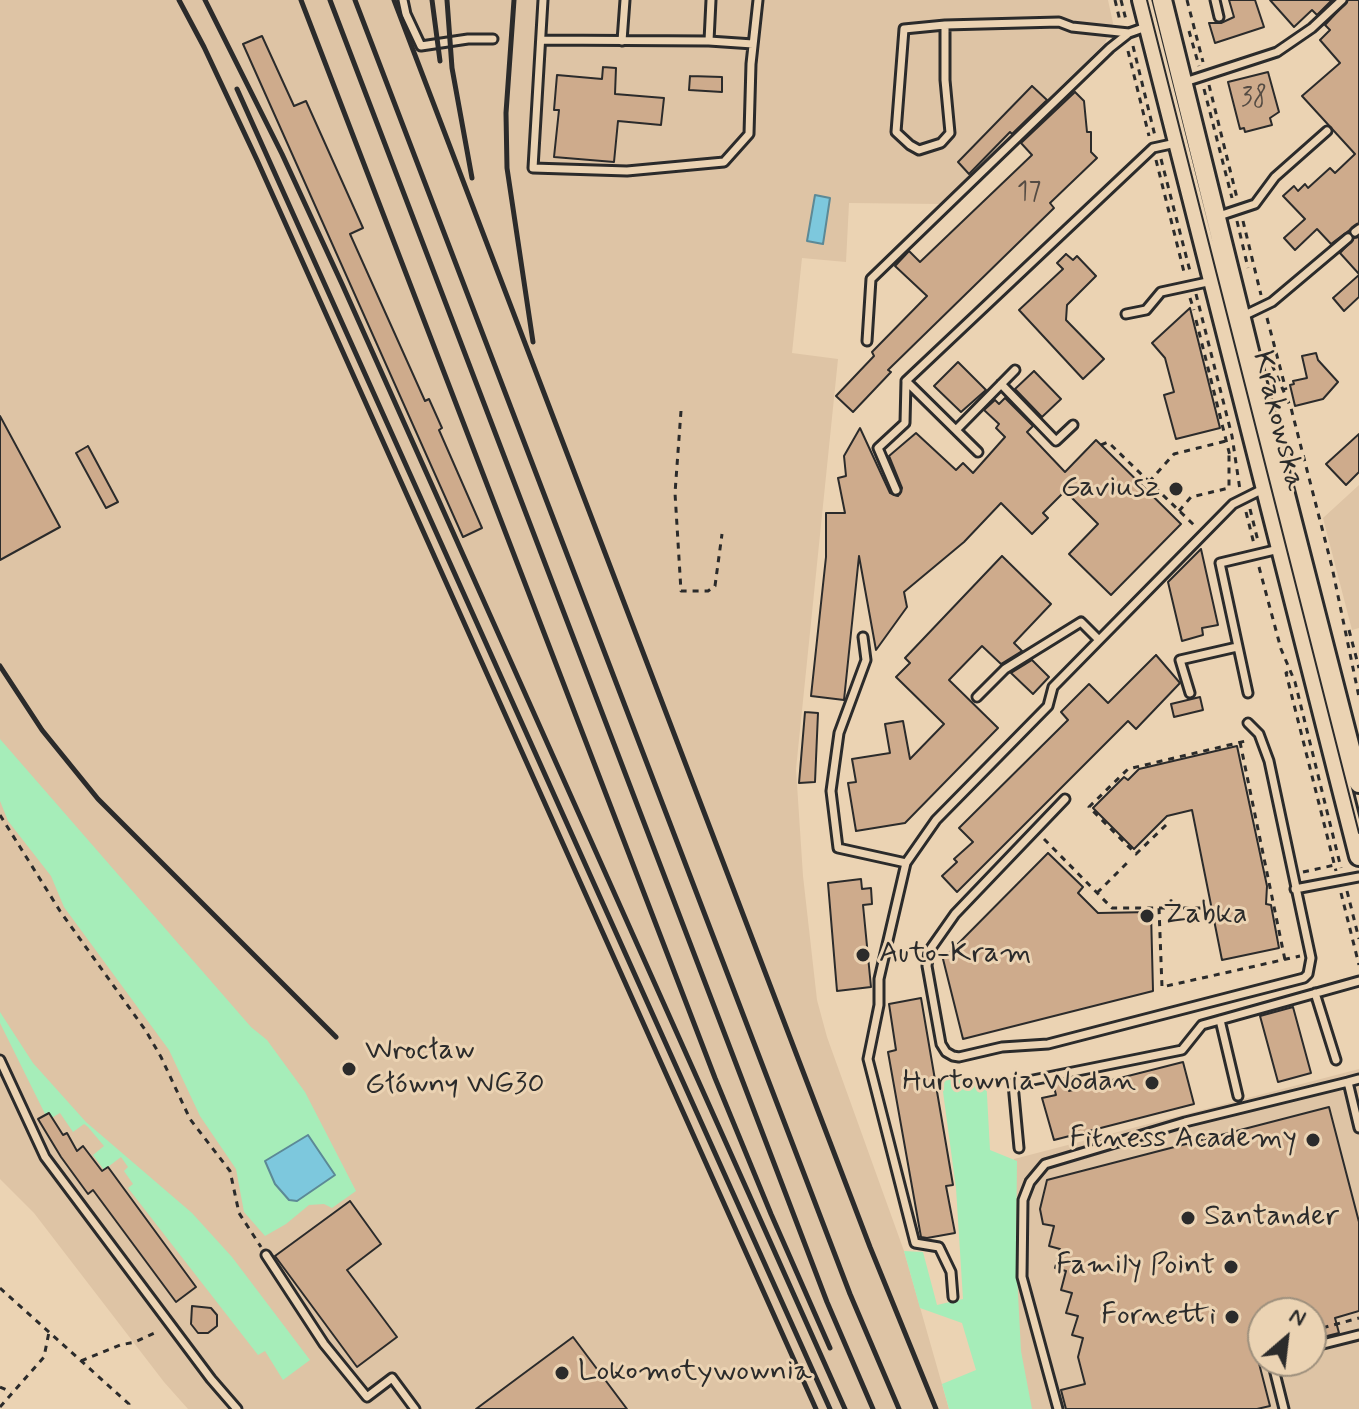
<!DOCTYPE html>
<meta charset="utf-8">
<style>
body{margin:0}
#map{position:relative;width:1359px;height:1409px;overflow:hidden;background:#ebd3b3;font-family:Mynerve,sans-serif}
canvas{display:block}
.north{position:absolute;left:1247px;top:1297px;width:80px;height:80px;box-sizing:border-box;background:#ebd3b3;border:2px solid #9e907d;border-radius:50%;rotate:28deg;font-size:22px;font-weight:700;line-height:32px;text-align:center;color:#2b2b2b}
.north::after{content:'';display:block;margin:auto;width:28px;height:36px;background:#2b2b2b;clip-path:polygon(50% 0,100% 100%,50% 72%,0 100%)}
</style>
<div id="map">
<canvas width="1359" height="1409"></canvas>
<div class="north">N</div>
</div>
<script>
const ctx = document.querySelector('canvas').getContext('2d');
ctx.lineJoin = 'round';
function paint(path, color) { ctx.fillStyle = color; ctx.fill(path, 'evenodd'); }
const toPath = rows => new Path2D(rows.map(r => 'M' + r).join(''));
function trace(path, color, width, dash) { ctx.strokeStyle = color; ctx.lineWidth = width; ctx.lineCap = dash ? 'butt' : 'round'; ctx.setLineDash(dash || []); ctx.stroke(path); }
function drawText(font, color, halo, rows, align = 'center') {
  ctx.font = font + ' Mynerve,sans-serif'; ctx.lineWidth = 6; ctx.setLineDash([]); ctx.textBaseline = 'middle'; ctx.strokeStyle = halo; ctx.fillStyle = color; for (const [text, x, y, turn = 0] of rows) {
    ctx.save(); ctx.translate(x, y); ctx.rotate((+turn || 0) * Math.PI / 180); ctx.textAlign = isNaN(turn) ? turn : align; if (halo) ctx.strokeText(text, 0, 0); ctx.fillText(text, 0, 0); ctx.restore();
  }
}
paint(toPath([
 [0,0,1108,0,1113,23,1105,43,940,204,849,203,846,262,802,258,792,353,838,359,796,769,803,876,817,1000,827,1037,904,1251,949,1409,188,1409,164,1382,34,1213,0,1179],
 [1359,485,1359,628,1352,630,1323,518],
 [1359,1069,1359,1409,1026,1409,1004,1228,1014,1159],
 [1263,1313,1311,1313,1311,1361,1263,1361]
]), '#dec4a5');
paint(toPath([
 [0,739,251,1027,267,1040,305,1092,356,1191,332,1208,324,1204,309,1205,286,1224,265,1236,244,1212,236,1169,200,1116,169,1050,64,907,51,876,8,821,0,801],
 [0,1012,33,1063,86,1122,192,1213,232,1257,310,1360,283,1380,265,1351,258,1355,128,1188,133,1184,124,1171,128,1167,121,1157,104,1170,93,1155,104,1146,88,1127,84,1124,73,1132,60,1113,48,1120,0,1023],
 [941,1077,986,1077,990,1150,1017,1161,1016,1256,1021,1351,1032,1409,949,1409,942,1384,976,1370,962,1323,920,1308,904,1251,923,1252,937,1305,963,1299,956,1188]
]), '#a6edb9');
const water = toPath([
 [815,195,830,198,823,244,807,241,815,195],
 [308,1135,335,1175,297,1201,289,1200,275,1184,265,1161,308,1135]
]);
paint(water, '#7dc8dd');
trace(water, '#5c8996', 2);
const building = toPath([
 [1229,0,1255,0,1264,27,1215,43,1209,23,1221,23,1234,17,1229,0],
 [1270,0,1332,0,1317,15,1312,10,1294,27,1270,0],
 [1348,0,1359,0,1359,223,1331,244,1317,229,1295,250,1284,238,1305,219,1283,196,1294,186,1298,191,1305,184,1308,188,1330,168,1335,173,1355,154,1302,96,1340,63,1320,40,1330,30,1325,25,1348,0],
 [262,36,294,106,306,101,363,228,350,234,425,401,429,399,442,428,439,430,482,528,463,537,243,44,262,36],
 [603,67,616,68,615,94,664,98,661,125,618,121,614,162,554,157,559,110,554,110,557,75,602,79,603,67],
 [1268,72,1279,112,1270,118,1272,125,1245,132,1244,128,1240,129,1228,82,1268,72],
 [690,76,722,77,722,92,689,90,690,76],
 [1032,86,1047,100,1012,134,1010,132,969,174,958,162,1032,86],
 [1075,92,1084,101,1087,132,1091,132,1091,152,1097,158,1050,203,1054,208,888,370,891,372,853,412,836,396,874,356,872,352,927,296,895,266,909,251,920,262,1032,155,1021,143,1075,92],
 [1359,237,1359,274,1340,253,1354,238,1359,237],
 [1066,254,1073,260,1077,256,1096,276,1067,305,1066,320,1104,359,1083,379,1019,310,1063,269,1057,263,1066,254],
 [1359,275,1359,297,1344,311,1333,298,1359,275],
 [1190,308,1220,428,1176,439,1164,395,1174,392,1165,358,1152,343,1190,308],
 [1316,353,1318,360,1338,382,1323,399,1295,406,1290,385,1294,384,1293,381,1307,378,1302,356,1316,353],
 [958,362,986,390,961,412,934,386,958,362],
 [1034,371,1061,399,1042,417,1015,389,1034,371],
 [1005,398,1033,426,1027,432,1065,472,1096,440,1181,524,1111,595,1069,554,1098,524,1065,491,1043,513,1048,518,1032,534,1001,503,964,542,904,592,907,607,876,650,859,556,844,700,811,696,826,557,826,513,845,513,838,478,846,476,844,456,860,428,890,493,898,496,902,488,889,456,916,433,956,470,963,463,973,473,1005,437,996,428,999,424,984,410,995,400,999,404,1005,398],
 [0,416,60,527,0,560,0,416],
 [1359,434,1359,472,1346,485,1326,464,1359,434],
 [88,446,118,502,106,508,76,453,88,446],
 [1201,549,1218,625,1202,628,1203,635,1182,641,1168,582,1201,549],
 [1002,556,1051,604,1014,643,1022,651,1001,664,982,646,949,680,998,728,905,823,856,831,848,783,856,782,852,759,890,753,885,724,903,721,910,759,944,724,896,677,910,663,905,658,1002,556],
 [1156,655,1180,683,1136,729,1128,721,957,892,942,876,957,862,954,859,973,842,959,828,1068,720,1061,712,1089,684,1108,703,1156,655],
 [1032,660,1049,677,1033,694,1011,673,1032,660],
 [1200,697,1203,710,1174,717,1171,704,1200,697],
 [805,712,818,713,815,782,799,783,805,712],
 [1237,746,1267,886,1266,904,1271,905,1279,948,1222,960,1192,810,1167,816,1134,849,1093,808,1124,777,1128,780,1139,769,1237,746],
 [1048,853,1083,887,1078,893,1098,913,1151,912,1153,991,963,1039,943,959,1048,853],
 [861,879,862,889,871,888,872,904,863,905,871,987,837,991,828,883,861,879],
 [921,998,953,1185,946,1186,955,1233,927,1238,921,1237,888,1052,896,1050,889,1004,921,998],
 [1293,1007,1311,1073,1278,1082,1260,1016,1293,1007],
 [1183,1062,1194,1104,1054,1140,1042,1098,1056,1095,1053,1083,1067,1080,1069,1091,1183,1062],
 [1329,1107,1359,1222,1359,1311,1335,1318,1339,1333,1311,1340,1311,1313,1263,1313,1263,1337,1253,1340,1270,1406,1257,1409,1066,1409,1061,1390,1085,1384,1078,1357,1083,1338,1072,1335,1078,1316,1066,1313,1072,1293,1061,1290,1066,1271,1055,1268,1060,1249,1049,1246,1054,1226,1043,1224,1040,1209,1047,1180,1329,1107],
 [49,1113,63,1135,67,1133,77,1151,83,1146,102,1171,108,1167,196,1287,176,1302,93,1190,88,1194,61,1157,38,1119,49,1113],
 [350,1201,381,1244,347,1270,397,1337,357,1367,275,1256,350,1201],
 [192,1306,211,1308,217,1315,217,1326,208,1333,198,1333,191,1324,192,1306],
 [573,1337,627,1409,476,1409,519,1377,573,1337]
]);
paint(building, '#ceab8c');
trace(building, '#2b2b2b', 2);
const lane = toPath([
 [403,0,406,14,421,46,468,39,493,39],
 [543,0,533,168,627,171,724,162,749,134,751,64,758,0],
 [1215,0,1219,17],
 [945,25,945,80,950,133,941,143,919,150,910,145,896,132,904,29,945,25,1059,22,1072,27,1129,33],
 [541,40,709,41,711,0],
 [622,41,625,0],
 [709,41,753,44],
 [1185,82,1277,52,1312,28,1342,0],
 [1219,216,1255,204,1275,177,1327,131],
 [1355,232,1359,229],
 [1126,314,1146,310,1161,292,1212,281],
 [1243,316,1272,302,1348,238],
 [867,341,871,279,1110,48,1129,33,1146,27],
 [906,381,978,452],
 [1001,384,1056,441,1073,425],
 [956,430,1015,370],
 [896,490,878,448,905,423,906,381,1153,148,1176,143],
 [863,637,866,660,839,733,831,791,838,848,906,863],
 [1190,693,1180,660,1237,647],
 [1248,693,1220,563,1279,549],
 [977,697,1005,669,1081,622,1099,640],
 [1065,799,955,914,929,951,927,966,941,1044,946,1052,953,1056,959,1057,1002,1047,1048,1044,1304,978,1308,974,1311,958,1269,761,1259,734,1248,723],
 [1295,889,1359,877],
 [1315,993,1336,1060],
 [1220,1020,1238,1096],
 [0,1060,45,1157,211,1379,237,1409],
 [1359,1079,1348,1082,1359,1128],
 [1019,1148,1013,1084,1182,1050,1202,1025,1359,981],
 [266,1255,324,1344,367,1397,392,1378,415,1409],
 [953,1297,951,1272,939,1247,915,1243,868,1059,879,1005,879,979,906,863,936,820,1048,706,1053,687,1233,504,1263,489],
 [1311,1347,1359,1335],
 [1272,1361,1284,1409],
 [1058,1409,1022,1277,1023,1200,1030,1182,1045,1164,1185,1122,1348,1082]
]);
const secondary = toPath([
 [1142,0,1359,856],
 [1162,0,1271,440,1359,783]
]);
trace(lane, '#2b2b2b', 13);
trace(secondary, '#2b2b2b', 24);
trace(toPath([
 [1115,0,1120,21],
 [1121,0,1126,20],
 [1187,0,1203,62],
 [1189,31,1199,66],
 [1133,46,1155,136],
 [1128,51,1149,136],
 [1209,85,1237,198],
 [1204,89,1232,198],
 [1161,159,1191,275],
 [1156,160,1185,276],
 [1237,221,1248,268],
 [1243,221,1261,295],
 [1196,294,1232,436,1240,490],
 [1190,298,1194,310],
 [1267,318,1286,390],
 [1196,320,1230,456],
 [1272,365,1291,408,1332,567,1359,697],
 [681,411,675,493,681,591,708,591,715,586,722,534],
 [1101,445,1108,442,1195,526],
 [1149,482,1174,454,1226,441],
 [1250,509,1258,541],
 [1179,511,1191,497,1229,488,1229,454],
 [1246,512,1254,544],
 [1259,567,1281,649,1295,682,1341,868],
 [1349,630,1359,668],
 [1288,672,1286,673,1336,871],
 [1240,742,1285,960],
 [0,815,60,911,146,1031,161,1057,190,1119,230,1171,239,1213,261,1247],
 [1166,825,1136,854,1089,807,1128,769,1250,740],
 [1044,839,1112,908,1159,908,1162,987,1300,956],
 [1303,872,1335,865],
 [1347,891,1359,939],
 [1097,893,1129,861],
 [1341,893,1359,965],
 [1159,908,1211,908],
 [0,1288,129,1404,127,1409],
 [1311,1331,1359,1318],
 [1261,1344,1263,1343],
 [81,1361,120,1345,135,1342,159,1331],
 [0,1387,11,1392],
 [0,1407,44,1357,49,1332]
]), '#2b2b2b', 3, [6, 6]);
trace(lane, '#ebd3b3', 7);
trace(secondary, '#ebd3b3', 18);
trace(toPath([
 [1147,0,1359,833]
]), '#2b2b2b', 2);
trace(toPath([
 [179,0,204,47,257,160,816,1409],
 [205,0,282,154,342,284,845,1409],
 [301,0,715,1078,771,1214,830,1348],
 [330,0,827,1302,873,1409],
 [355,0,850,1294,899,1409],
 [394,0,870,1247,936,1409],
 [432,0,440,61],
 [447,0,452,68,472,178],
 [514,0,506,113,507,168,533,342],
 [237,89,830,1409],
 [0,666,42,730,98,799,336,1037]
]), '#2b2b2b', 5);
for (const [x, y, r, color] of [
 [1176,489,8,"#2b2b2b"],
 [1147,916,8,"#2b2b2b"],
 [863,955,8,"#2b2b2b"],
 [349,1069,8,"#2b2b2b"],
 [1152,1083,8,"#2b2b2b"],
 [1313,1140,8,"#2b2b2b"],
 [1188,1218,8,"#2b2b2b"],
 [1231,1267,8,"#2b2b2b"],
 [1232,1317,8,"#2b2b2b"],
 [562,1373,8,"#2b2b2b"]
]) { const dot = new Path2D(); dot.arc(x, y, r, 0, 2 * Math.PI); ctx.fillStyle = color; ctx.fill(dot); trace(dot, '#ebd3b3', 3); }
drawText('26px', '#544b43', null, [
 ["38",1254,100],
 ["17",1029,194]
]);
drawText('30px', '#2b2b2b', '#ebd3b3', [
 ["Krakowska",1277,421,76]
]);
drawText('30px', '#2b2b2b', '#ebd3b3', [
 ["Gaviusz",1160,489],
 ["Żabka",1163,916,"left"],
 ["Auto-Kram",879,955,"left"],
 ["Wrocław",365,1052,"left"],
 ["Główny WG30",365,1086,"left"],
 ["Hurtownia Wodan",1136,1083],
 ["Fitness Academy",1297,1140],
 ["Santander",1204,1218,"left"],
 ["Family Point",1215,1267],
 ["Fornetti",1216,1317],
 ["Lokomotywownia",578,1373,"left"]
], 'right');
</script>
